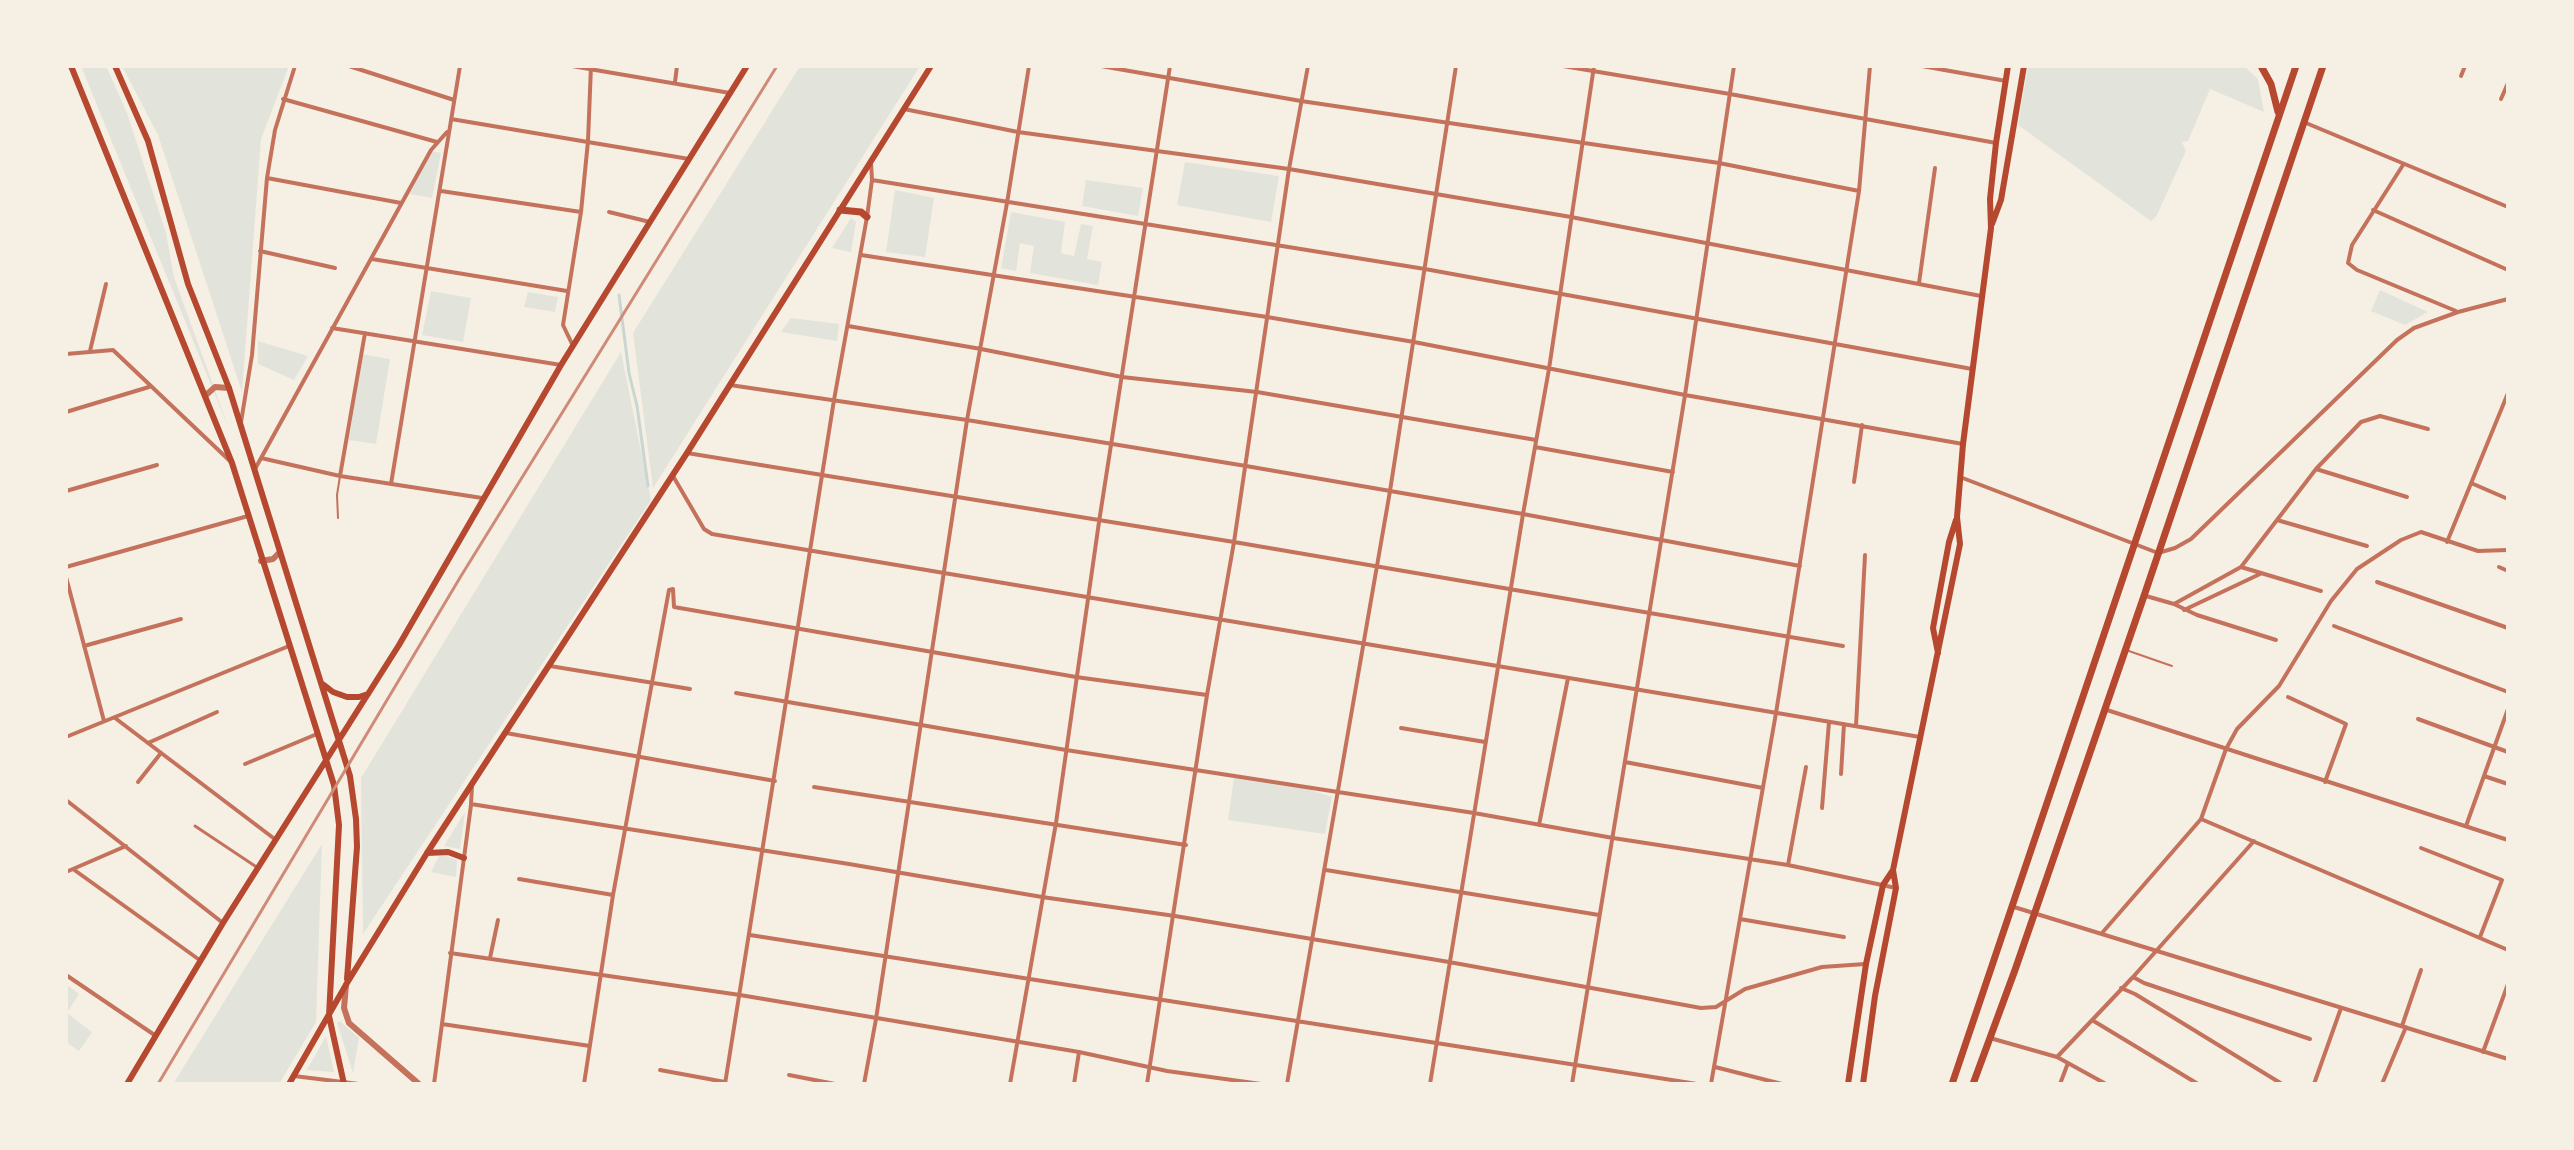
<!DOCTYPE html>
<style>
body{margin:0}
#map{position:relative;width:2574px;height:1150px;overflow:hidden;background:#f6efe4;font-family:Inter,sans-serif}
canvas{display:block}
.frame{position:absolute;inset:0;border:68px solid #f6efe4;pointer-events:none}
</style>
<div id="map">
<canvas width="2574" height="1150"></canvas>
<div class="frame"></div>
</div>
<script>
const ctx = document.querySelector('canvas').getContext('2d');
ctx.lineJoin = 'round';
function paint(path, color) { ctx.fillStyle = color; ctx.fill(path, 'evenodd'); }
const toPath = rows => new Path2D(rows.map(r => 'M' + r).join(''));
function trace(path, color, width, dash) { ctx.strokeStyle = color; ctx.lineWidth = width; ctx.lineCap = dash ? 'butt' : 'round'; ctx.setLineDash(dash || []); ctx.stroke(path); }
paint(toPath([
 [81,66,106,66,127,113,166,233,174,277,229,429],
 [122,66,289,66,261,139,242,392,158,135],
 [800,66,920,66,653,488,633,333],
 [2028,66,2244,66,2258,79,2264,112,2210,89,2188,141,2182,142,2186,151,2156,217,2151,221,2018,125],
 [431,151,441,153,432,198,410,194],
 [1185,162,1279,176,1271,222,1177,205],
 [1086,180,1143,188,1138,216,1082,206],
 [895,190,934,198,925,257,886,252],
 [1011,212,1065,222,1061,253,1074,256,1081,224,1093,226,1087,259,1102,262,1098,285,1030,273,1034,246,1020,243,1016,271,1001,268],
 [851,218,856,222,851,252,832,248],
 [2380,290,2428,312,2405,325,2371,311],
 [431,291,471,298,463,342,422,335],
 [528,292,558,297,555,312,524,307],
 [791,318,839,324,837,341,781,332],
 [258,341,308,356,294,380,258,364],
 [621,352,651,500,363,934,361,778],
 [362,354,390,359,376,444,349,440],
 [1234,777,1304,788,1332,797,1325,834,1228,820],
 [465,812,460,849,444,846],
 [322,844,316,1022,279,1084,173,1084],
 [440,854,457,860,456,877,431,872],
 [66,984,79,994,67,1013,92,1032,79,1051,66,1042],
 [340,1021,359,1038,353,1073,337,1023],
 [326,1036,334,1072,307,1070]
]), '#e2e4dc');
trace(toPath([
 [619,295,629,373,637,406,648,486]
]), '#c9d6d2', 3);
trace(toPath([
 [338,518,337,495,340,476],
 [2126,650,2172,666]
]), '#c5725c', 2);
trace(toPath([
 [195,826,258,868]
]), '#c5725c', 3);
trace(toPath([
 [349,66,454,100],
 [572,66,730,93],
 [1101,66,1301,101,1719,163,1859,191],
 [1563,66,1730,94,1996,143],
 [1922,66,2006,81],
 [2461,76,2465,66],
 [675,82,677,66],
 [283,99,437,142],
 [2501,99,2508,83],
 [904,109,1018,132,1289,169,1571,217,1981,296],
 [451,119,689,159],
 [2306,123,2508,207],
 [2403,165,2352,245,2348,263,2357,270,2456,311],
 [267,178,401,203],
 [872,180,1425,269,1972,369],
 [441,191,581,212],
 [2373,210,2508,270],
 [609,212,650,222],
 [260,251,335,268],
 [861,255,1267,317,1414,342,1685,395,1963,444],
 [372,259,567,291],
 [1919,283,1935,168],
 [848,326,981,349,1122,377,1257,392,1536,440],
 [332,328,561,365],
 [573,346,563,325,581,212,588,141,591,66],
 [90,351,106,284],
 [66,354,113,350,231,462],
 [730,385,967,420,1246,466,1523,514,1800,566],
 [66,412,149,387],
 [241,422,252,355,267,178,275,130,295,66],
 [1535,447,1673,472],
 [687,453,1234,542,1843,646],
 [261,458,340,476,482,498],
 [255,469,431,150,447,132],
 [2316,469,2407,497],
 [340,476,365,333],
 [673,476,704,529,712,534,1920,737],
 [1960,477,2158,553,2175,548,2191,539,2397,340,2414,328,2458,312,2508,299],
 [1854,482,1862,425],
 [2471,483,2508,499],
 [391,484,460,66],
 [66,491,157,465],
 [2277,520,2367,546],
 [2447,542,2508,393],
 [66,567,248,516],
 [2241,567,2321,591],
 [2499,567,2508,571],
 [66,577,104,721],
 [2377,582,2508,628],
 [2146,596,2174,604,2197,615,2276,640],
 [2174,604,2241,567,2316,469,2361,422,2380,416,2428,429],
 [2184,610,2260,574],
 [2334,626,2508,692],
 [84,646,181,619],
 [550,666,690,689],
 [736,693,1066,750,1474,813,1613,838,1788,865,1896,888],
 [2288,697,2346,724,2325,782],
 [2107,710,2508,840],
 [115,718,276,840],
 [2418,719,2508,752],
 [1856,726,1865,555],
 [1401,728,1485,742],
 [506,733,775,781],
 [66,737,289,646],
 [148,743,217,712],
 [1625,762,1763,788],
 [245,764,317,734],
 [1841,774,1844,724],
 [2484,776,2508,784],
 [138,782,161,753],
 [472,786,471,804,849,864,1042,897,1175,916,1449,962,1701,1008,1716,1007,1745,989,1822,967,1865,964],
 [814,787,1186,845],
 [66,800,223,923],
 [1822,808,1829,722],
 [2201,819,2508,950],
 [1539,825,1568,678],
 [2466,826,2508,709],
 [2421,848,2502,880,2480,937],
 [1788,865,1806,767],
 [73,869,201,961],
 [1326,870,1599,915],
 [66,872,126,846],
 [519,879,613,895],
 [2014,907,2508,1059],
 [1740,919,1844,937],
 [2102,933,2201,819,2226,749,2237,729,2279,686,2331,601,2357,569,2401,540,2421,532,2478,551,2508,550],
 [750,935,1697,1084],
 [450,953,740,995,1079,1052,1167,1071,1261,1084],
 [490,958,498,920],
 [66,975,156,1036],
 [2133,977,2144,983,2310,1039],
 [2121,988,2135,994,2282,1084],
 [2092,1020,2198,1084],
 [442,1024,590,1046],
 [2402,1026,2421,970],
 [1990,1038,2057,1057,2106,1084],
 [2483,1052,2508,984],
 [2057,1057,2133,977,2254,841],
 [1715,1067,1782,1084],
 [660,1070,725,1082],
 [789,1075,835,1084],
 [294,1076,359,1084],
 [434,1084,471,805],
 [584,1084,613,895,669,590,673,589,674,607,1076,677,1207,695],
 [725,1084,834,400,867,217,872,180,871,162],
 [864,1084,876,1019,967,420,1007,203,1029,66],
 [1010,1084,1056,823,1099,522,1170,66],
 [1074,1084,1079,1052],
 [1147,1084,1207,695,1234,542,1289,169,1308,66],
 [1287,1084,1390,491,1456,66],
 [1430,1084,1523,514,1549,369,1594,66],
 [1572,1084,1685,395,1734,66],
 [1711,1084,1776,713,1859,191,1870,66],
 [2060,1084,2068,1063],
 [2314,1084,2341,1008],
 [2382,1084,2406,1027]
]), '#c5725c', 4);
trace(toPath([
 [206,395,215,387,229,388],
 [261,561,273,559,280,552],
 [346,985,344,1008,349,1023,419,1084]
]), '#c5725c', 6);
trace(toPath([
 [71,66,232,463,334,785,339,825,329,1016,344,1084],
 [115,66,148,141,188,284,229,388,350,776,356,819,357,847,347,979],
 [1992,224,2001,200,2024,66],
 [1938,653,1933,628,1949,542,1956,520],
 [324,685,333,692,347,697,359,697,368,694],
 [427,853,448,852,464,858],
 [127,1084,223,923,399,645,561,365,747,66],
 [289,1084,347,983,427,853,687,453,931,66],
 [1848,1084,1866,964,1883,885,1893,870],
 [1863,1084,1875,996,1896,888,1893,870,1960,544,1957,517,1963,444,1991,228,1990,199,1996,143,2008,66]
]), '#b5482f', 6);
trace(toPath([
 [2261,66,2271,84,2278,112],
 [840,210,861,212,867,217],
 [1952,1084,2296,66],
 [1973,1084,2015,970,2144,596,2323,66]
]), '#b5482f', 7);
trace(toPath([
 [158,1084,461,576,777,66]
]), '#cf8b77', 3);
</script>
